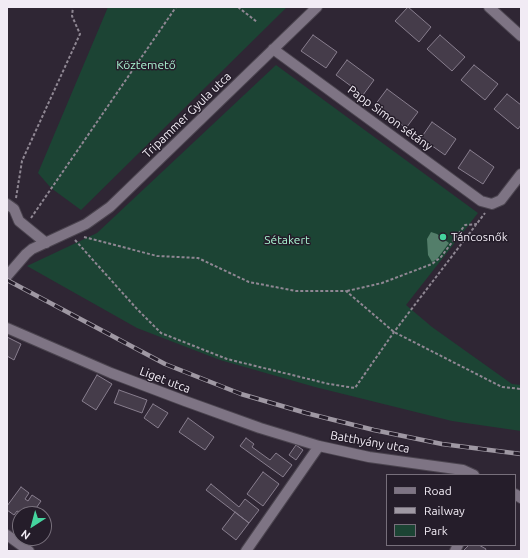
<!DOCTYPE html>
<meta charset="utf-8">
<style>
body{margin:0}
#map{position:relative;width:528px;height:558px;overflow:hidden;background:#2f2634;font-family:Ubuntu,sans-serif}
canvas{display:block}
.frame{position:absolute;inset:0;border:8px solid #f1ebf4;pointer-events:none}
.legend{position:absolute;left:386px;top:474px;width:130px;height:72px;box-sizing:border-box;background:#251d2a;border:1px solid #776f7b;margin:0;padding:5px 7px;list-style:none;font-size:12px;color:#f1ebf4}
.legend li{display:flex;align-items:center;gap:8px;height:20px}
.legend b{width:20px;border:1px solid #776f7b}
.north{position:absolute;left:12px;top:506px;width:40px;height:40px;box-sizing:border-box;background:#251d2a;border:1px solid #776f7b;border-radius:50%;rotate:216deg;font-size:11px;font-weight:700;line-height:16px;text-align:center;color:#f1ebf4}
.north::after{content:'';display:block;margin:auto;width:14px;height:18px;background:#45d49e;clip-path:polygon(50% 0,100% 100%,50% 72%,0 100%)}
</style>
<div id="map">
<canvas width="528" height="558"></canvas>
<div class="frame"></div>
<ul class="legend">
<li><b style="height:5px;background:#7e7484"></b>Road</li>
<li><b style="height:5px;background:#9f98a3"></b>Railway</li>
<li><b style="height:11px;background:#1c4434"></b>Park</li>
</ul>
<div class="north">N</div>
</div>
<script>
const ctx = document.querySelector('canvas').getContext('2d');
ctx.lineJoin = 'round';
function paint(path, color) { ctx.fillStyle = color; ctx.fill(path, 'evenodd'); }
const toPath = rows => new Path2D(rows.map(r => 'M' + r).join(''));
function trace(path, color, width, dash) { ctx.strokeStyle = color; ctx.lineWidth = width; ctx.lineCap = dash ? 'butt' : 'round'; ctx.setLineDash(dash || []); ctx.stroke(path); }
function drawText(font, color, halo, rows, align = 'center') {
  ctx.font = font + ' Ubuntu,sans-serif'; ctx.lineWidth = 3; ctx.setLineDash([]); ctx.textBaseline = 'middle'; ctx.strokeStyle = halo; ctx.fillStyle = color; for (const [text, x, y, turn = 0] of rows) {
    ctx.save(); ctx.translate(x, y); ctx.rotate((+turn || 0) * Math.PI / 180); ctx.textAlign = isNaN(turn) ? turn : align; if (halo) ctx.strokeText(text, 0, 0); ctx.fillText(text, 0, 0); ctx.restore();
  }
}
paint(toPath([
 [108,7,287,7,81,210,51,188,38,173],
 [276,65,478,213,406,305,432,327,512,384,521,385,521,431,452,421,315,387,220,360,137,328,27,266,97,233]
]), '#1c4434');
paint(toPath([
 [431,232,437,234,449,243,437,259,432,262,428,255,427,239]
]), '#537e6a');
const building = toPath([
 [408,7,431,27,419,42,395,21,408,7],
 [313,35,337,52,326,68,301,51,313,35],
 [440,35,465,57,452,71,427,49,440,35],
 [347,60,374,80,363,95,336,75,347,60],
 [474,65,498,84,485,100,461,80,474,65],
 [387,89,418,112,406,128,375,105,387,89],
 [507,94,521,105,521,125,518,129,494,109,507,94],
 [432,122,456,139,445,155,421,138,432,122],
 [470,150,494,167,483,184,458,168,470,150],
 [7,337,21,344,14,360,7,356,7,337],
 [97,375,112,384,96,410,82,401,97,375],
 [119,390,147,400,142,413,114,403,119,390],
 [153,404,168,413,158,428,144,418,153,404],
 [188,418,214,437,205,450,179,432,188,418],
 [246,438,254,444,252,447,270,460,276,453,292,465,283,477,240,446,246,438],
 [296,445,303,450,296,460,289,455,296,445],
 [263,472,279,484,263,506,247,494,263,472],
 [211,484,239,507,245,499,259,510,249,523,206,490,211,484],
 [21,487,29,493,25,499,28,501,32,495,41,501,32,514,20,514,20,519,16,516,19,512,17,511,14,515,7,510,7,506,21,487],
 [235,512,249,523,236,540,222,529,235,512],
 [469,545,479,545,486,549,485,551,463,551,469,545]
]);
paint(building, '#453c4a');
trace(building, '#887e8e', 1);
const minor = toPath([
 [489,7,521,36],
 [273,49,481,201,492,204,501,200,521,174],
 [7,204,14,209,19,221,46,243],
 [7,276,26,254,32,249,86,224,110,207,317,7],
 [7,328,111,373,185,401,260,428,319,446,369,457,463,470,474,475],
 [515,494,521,498],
 [7,535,29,551],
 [246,551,319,446],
 [455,551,458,545]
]);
trace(minor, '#4b444f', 12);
trace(toPath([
 [238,7,257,22],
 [16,198,22,161,80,34,72,16,73,7],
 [31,218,176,7],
 [84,237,157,256,198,258,249,282,296,291,346,291,394,332,502,387,521,389],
 [75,240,137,309,161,333,227,359,329,384,355,388,394,332,485,213],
 [347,291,382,283,432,264,441,257,465,225,477,224]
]), '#8f8793', 2, [3, 2]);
trace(minor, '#7e7484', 10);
const rail = toPath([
 [7,280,165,364,241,394,306,413,374,430,442,444,521,454]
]);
trace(rail, '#9f98a3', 4.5);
trace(rail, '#251d2a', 3, [9]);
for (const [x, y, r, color] of [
 [443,237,4,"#45d49e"]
]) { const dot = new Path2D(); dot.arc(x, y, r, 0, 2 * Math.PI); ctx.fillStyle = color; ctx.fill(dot); trace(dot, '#251d2a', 1.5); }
drawText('12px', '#aaf5d2', '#251d2a', [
 ["Köztemető",146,65],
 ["Sétakert",287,240]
]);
drawText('12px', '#f1ebf4', '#251d2a', [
 ["Tripammer Gyula utca",187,115,-44],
 ["Papp Simon sétány",390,118,36],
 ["Liget utca",165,380,21],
 ["Batthyány utca",370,442,10]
]);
drawText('12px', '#f1ebf4', '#251d2a', [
 ["Táncosnők",451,237]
], 'left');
</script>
